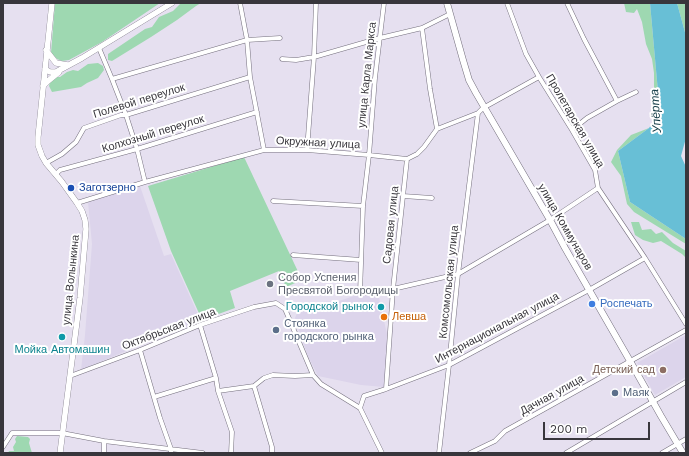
<!DOCTYPE html>
<meta charset="utf-8">
<style>
body{margin:0}
#map{position:relative;width:689px;height:456px;overflow:hidden;background:#e6e0f0;font-family:"Work Sans",sans-serif}
canvas{display:block}
.frame{position:absolute;inset:0;border:4px solid #38363c;pointer-events:none}
.scale{position:absolute;left:543px;top:422px;width:107px;height:18px;box-sizing:border-box;border:2px solid #38363c;border-top:0;padding-left:5px;font-size:12px;line-height:14px;white-space:nowrap;color:#38363c;-webkit-text-stroke:3px #fff;paint-order:stroke}
</style>
<div id="map">
<canvas width="689" height="456"></canvas>
<div class="frame"></div>
<div class="scale">200 m</div>
</div>
<script>
const ctx = document.querySelector('canvas').getContext('2d');
ctx.lineJoin = 'round';
function paint(path, color) { ctx.fillStyle = color; ctx.fill(path, 'evenodd'); }
const toPath = rows => new Path2D(rows.map(r => 'M' + r).join(''));
function trace(path, color, width, dash) { ctx.strokeStyle = color; ctx.lineWidth = width; ctx.lineCap = dash ? 'butt' : 'round'; ctx.setLineDash(dash || []); ctx.stroke(path); }
function drawText(font, color, halo, rows, align = 'center') {
  ctx.font = font + ' "Work Sans",sans-serif'; ctx.lineWidth = 4; ctx.setLineDash([]); ctx.textBaseline = 'middle'; ctx.strokeStyle = halo; ctx.fillStyle = color; for (const [text, x, y, turn = 0] of rows) {
    ctx.save(); ctx.translate(x, y); ctx.rotate((+turn || 0) * Math.PI / 180); ctx.textAlign = isNaN(turn) ? turn : align; if (halo) ctx.strokeText(text, 0, 0); ctx.fillText(text, 0, 0); ctx.restore();
  }
}
paint(toPath([
 [140,186,164,256,171,254,201,321,158,339,155,336,140,342,138,346,81,370,85,335,92,244,88,202],
 [378,293,388,339,384,387,361,385,318,376,307,354,295,318,299,308,322,302,339,301,360,294],
 [686,335,686,377,655,395,637,363]
]), '#dcd4eb');
paint(toPath([
 [55,3,160,3,102,42,69,60,62,61,57,59,51,53],
 [181,3,201,3,196,6,177,20,151,37,112,61,108,60,108,54,145,29,152,27,159,17,173,11],
 [624,3,650,3,659,103,656,118,656,113,654,88,654,73,652,59,646,44,642,22,637,9,634,13,626,12],
 [677,3,686,3,686,36],
 [98,63,103,66,104,70,98,78,87,83,81,87,52,92,49,86,50,82,57,77,60,77,67,72,73,70,78,71,88,64],
 [649,128,618,151,630,202,686,239,686,244,634,212,627,204,621,176,611,162,617,150,631,135],
 [244,157,302,280,286,287,279,271,230,291,235,308,202,320,171,251,148,186],
 [631,222,639,222,642,230,651,229,656,234,662,232,673,243,686,251,686,258,682,254,661,241,653,243,643,240,635,235],
 [17,436,28,437,30,439,29,443,32,453,8,453,9,451,14,451,13,447,16,442,15,439]
]), '#9ed8b1');
paint(toPath([
 [650,3,677,3,686,36,686,138,681,156,686,167,686,239,630,202,618,151,649,128,656,118,659,103]
]), '#68bfd6');
const minor = toPath([
 [240,3,247,40,250,77,264,150],
 [384,3,375,78,369,155,363,206,360,293,378,292,393,289,458,274,550,220,598,188],
 [507,3,526,54,539,77,572,130,595,170,598,188,645,258,686,324],
 [567,3,584,39,617,101],
 [422,28,430,89,437,129],
 [99,48,112,79,126,115,137,149,145,182],
 [282,59,296,60,314,57,380,38,422,28,450,14],
 [112,79,247,40,280,38],
 [572,130,587,118,617,101,636,92],
 [307,150,314,57,316,3],
 [46,163,62,154,76,142,84,128,121,115,126,115,250,77],
 [56,174,60,170,137,149,257,112],
 [403,196,432,198],
 [273,201,363,206],
 [77,203,145,182,264,150,307,150,369,155,407,159,417,154,424,147,437,129,478,113,483,108,539,77],
 [293,255,361,260],
 [200,325,216,378,218,391,232,432,231,453],
 [140,350,160,418,171,449,171,453],
 [70,376,140,350,200,325,254,307,276,303,285,309,313,375,321,384,360,408,382,453],
 [254,386,272,447,272,453],
 [386,389,393,289,407,159],
 [218,391,254,386,264,378,273,375,295,376,313,375],
 [154,397,216,378],
 [360,408,364,396,386,389,449,365,589,290,645,258],
 [3,447,12,433,62,433,104,441,203,453],
 [104,453,104,441],
 [439,453,449,365,458,274,478,113],
 [470,453,495,441,505,431,686,330],
 [566,453,686,382],
 [662,453,686,439]
]);
const tertiary = toPath([
 [52,3,38,137,38,145,42,156,46,163,62,182,77,203,82,211,85,220,86,229,80,298,60,453],
 [46,50,56,63,68,65],
 [45,69,50,72,56,72,82,58,172,3],
 [43,86,48,81,59,72]
]);
const secondary = toPath([
 [447,3,463,60,469,80,476,93,550,220,565,248,630,361,661,416,683,453]
]);
trace(minor, '#746f7d', 5);
trace(tertiary, '#746f7d', 6);
trace(secondary, '#746f7d', 7);
trace(minor, '#fff', 4);
trace(tertiary, '#fff', 5.5);
trace(secondary, '#fff', 6);
for (const [x, y, r, color] of [
 [71,188,4,"#1a4fb4"],
 [270,284,4,"#6b7280"],
 [592,304,4,"#3f7fe0"],
 [381,307,4,"#0f9aa8"],
 [384,317,4,"#e8710a"],
 [276,330,4,"#5c6f8a"],
 [62,337,4,"#0f9aa8"],
 [663,370,4,"#8d6e63"],
 [615,393,4,"#5c6f8a"]
]) { const dot = new Path2D(); dot.arc(x, y, r, 0, 2 * Math.PI); ctx.fillStyle = color; ctx.fill(dot); trace(dot, '#fff', 1.5); }
drawText('11px', '#38363c', '#fff', [
 ["улица Карла Маркса",367,75,-84],
 ["Полевой переулок",139,101,-17],
 ["Пролетарская улица",575,121,60],
 ["Колхозный переулок",153,134,-17],
 ["Окружная улица",318,143,3],
 ["Садовая улица",391,225,-84],
 ["улица Коммунаров",565,227,60],
 ["улица Волынкина",71,280,-84],
 ["Комсомольская улица",449,282,-84],
 ["Интернациональная улица",497,328,-28],
 ["Октябрьская улица",169,329,-21],
 ["Дачная улица",552,395,-29]
]);
drawText('11px', '#164399', '#fff', [
 ["Заготзерно",79,188]
], 'left');
drawText('11px', '#5b616d', '#fff', [
 ["Собор Успения",278,278],
 ["Пресвятой Богородицы",278,291]
], 'left');
drawText('11px', '#366cbe', '#fff', [
 ["Роспечать",600,304]
], 'left');
drawText('11px', '#0d838f', '#fff', [
 ["Городской рынок",373,307],
 ["Мойка Автомашин",62,350,"center"]
], 'right');
drawText('11px', '#c56008', '#fff', [
 ["Левша",392,317]
], 'left');
drawText('11px', '#4e5e75', '#fff', [
 ["Cтоянка",284,324],
 ["городского рынка",284,337],
 ["Маяк",623,393]
], 'left');
drawText('11px', '#785e54', '#fff', [
 ["Детский сад",655,370]
], 'right');
drawText('italic 12px', '#143d47', '#fff', [
 ["Упёрта",656,111,-94]
]);
</script>
